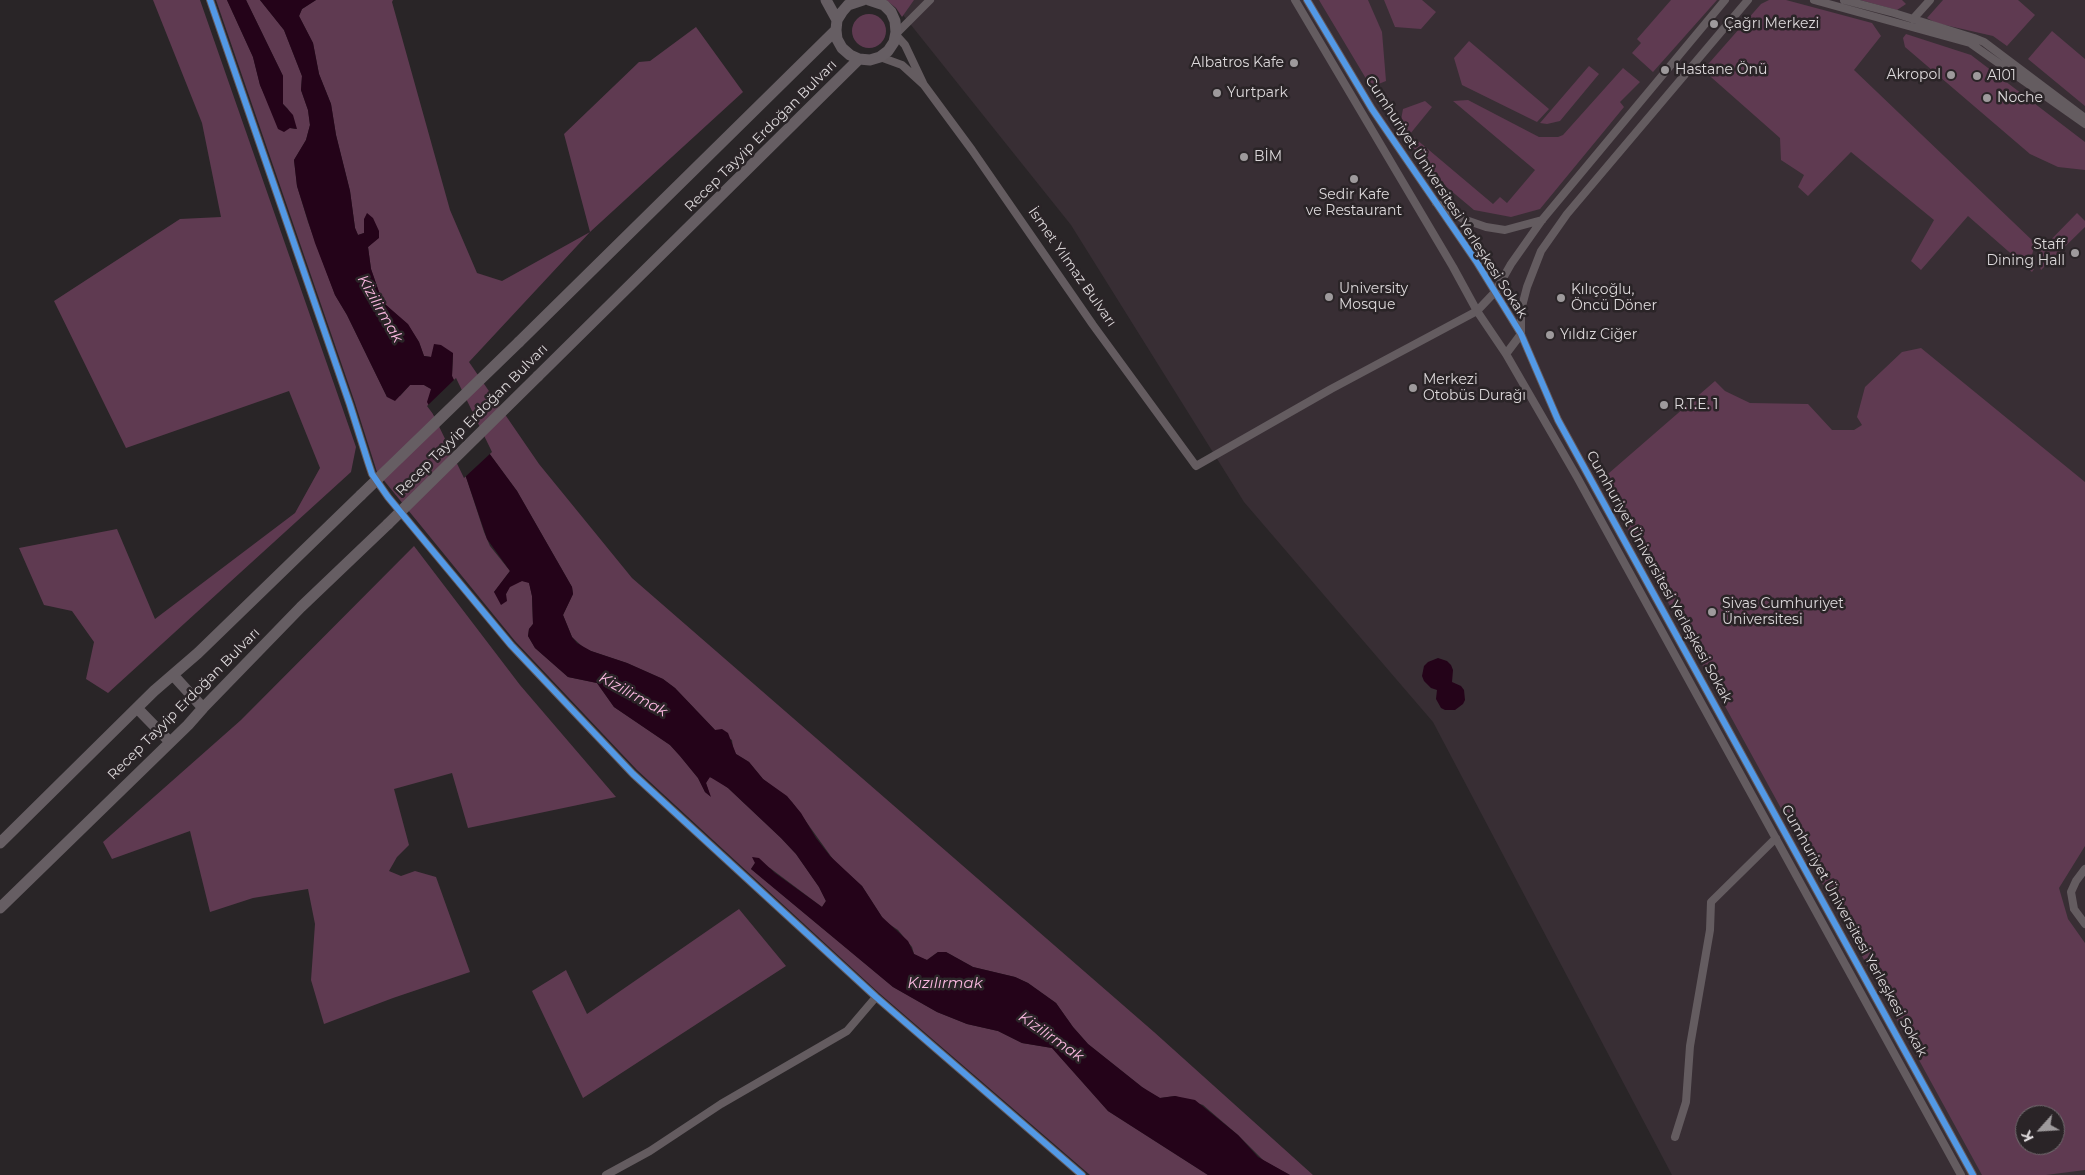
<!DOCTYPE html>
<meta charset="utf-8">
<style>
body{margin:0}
#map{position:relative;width:2085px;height:1175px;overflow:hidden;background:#292527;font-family:Montserrat,sans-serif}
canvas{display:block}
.north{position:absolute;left:2015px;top:1105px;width:50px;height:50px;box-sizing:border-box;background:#2a2427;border:1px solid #726c6f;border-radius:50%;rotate:244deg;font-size:14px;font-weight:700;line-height:20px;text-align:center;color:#ddd9db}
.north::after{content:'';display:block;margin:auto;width:18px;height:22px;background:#9e9a9c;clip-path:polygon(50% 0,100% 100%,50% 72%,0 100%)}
</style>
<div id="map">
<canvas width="2085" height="1175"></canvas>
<div class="north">K</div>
</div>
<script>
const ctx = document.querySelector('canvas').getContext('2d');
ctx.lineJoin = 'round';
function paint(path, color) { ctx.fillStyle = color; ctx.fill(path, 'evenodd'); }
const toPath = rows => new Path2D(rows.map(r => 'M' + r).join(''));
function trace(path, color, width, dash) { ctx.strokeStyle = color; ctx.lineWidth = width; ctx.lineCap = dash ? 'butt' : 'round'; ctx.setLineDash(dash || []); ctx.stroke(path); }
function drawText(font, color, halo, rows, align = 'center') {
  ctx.font = font + ' Montserrat,sans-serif'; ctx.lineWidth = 5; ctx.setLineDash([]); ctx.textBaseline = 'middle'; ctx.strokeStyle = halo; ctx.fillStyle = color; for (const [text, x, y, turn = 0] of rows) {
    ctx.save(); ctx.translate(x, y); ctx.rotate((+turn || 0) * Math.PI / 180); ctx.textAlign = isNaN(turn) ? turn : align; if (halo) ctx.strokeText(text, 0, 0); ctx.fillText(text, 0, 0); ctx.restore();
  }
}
paint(toPath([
 [891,0,2085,0,2085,1175,1672,1175,1433,722,1244,502,1071,225],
 [2025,1115,2055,1115,2055,1145,2025,1145]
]), '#382e34');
paint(toPath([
 [153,0,200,0,356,447,351,472,108,693,86,679,94,642,72,611,44,605,19,548,117,529,155,619,295,513,320,468,289,391,126,448,54,301,180,219,221,217,202,123],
 [216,0,227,0,253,57,260,85,273,113,290,128,296,129,288,109,283,104,283,76,246,0,260,0,284,30,302,76,301,90,308,110,310,125,306,140,294,160,297,186,308,222,335,295,347,315,387,397,400,396,410,385,424,385,431,389,431,408,466,477,484,532,490,546,510,571,494,592,506,594,509,587,515,583,522,581,529,582,532,596,533,624,529,629,528,636,535,648,568,677,597,683,614,707,670,745,680,756,698,778,705,792,710,796,706,783,709,777,716,779,728,788,781,838,796,854,819,887,826,901,822,907,770,868,755,863,751,869,893,987,937,1012,967,1024,998,1031,1022,1043,1052,1048,1108,1111,1208,1175,1090,1175,879,993,637,770,515,641,377,472,355,403],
 [316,0,393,0,392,2,450,210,477,273,502,281,590,232,564,134,639,62,650,61,696,27,743,92,590,232,469,362,539,464,632,578,1154,1032,1313,1175,1290,1175,1264,1161,1238,1135,1203,1105,1175,1096,1160,1098,1147,1091,1088,1044,1073,1027,1056,1003,1028,983,1015,977,973,967,946,952,938,952,927,960,921,958,914,954,912,947,898,930,886,922,882,917,862,886,835,862,792,802,763,779,749,762,736,754,733,748,732,740,715,730,675,688,663,679,627,663,591,651,584,648,572,637,563,615,573,594,572,587,517,491,489,453,452,376,453,353,431,357,424,356,419,342,408,325,386,305,379,292,371,269,368,247,378,238,364,219,364,233,358,235,355,228,350,191,336,135,331,104,319,74,313,43,299,16,302,9],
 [886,0,914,0,902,17,896,8],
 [1319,0,1368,0,1382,32,1386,81,1371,87],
 [1384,0,1422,0,1436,12,1421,29,1395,27],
 [1671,0,1717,0,1653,72,1632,53,1641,43,1637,39],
 [1769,0,1786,0,1872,23,1881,36,1854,70,2035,243,2032,255,2034,269,2032,272,1968,216,1921,270,1911,261,1934,220,1851,152,1808,196,1798,187,1804,175,1781,160,1780,138,1703,70,1761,4],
 [1860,0,1902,0,1906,4,1897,10],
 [1943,0,2018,0,2035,15,2007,46,1993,36,1936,23,1927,18],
 '852 31a17 17 0 1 1 34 0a17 17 0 1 1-34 0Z',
 [2052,31,2085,59,2085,106,2028,59],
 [1906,34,1971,55,2085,142,2085,170,2058,167,2030,154,1905,47,1903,38],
 [1469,41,1549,109,1537,122,1462,85,1454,58],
 [1589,66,1599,74,1560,121,1547,124,1540,123],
 [1623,68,1640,82,1620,102,1624,107,1540,209,1511,217,1474,210,1443,184,1399,130,1403,109,1425,101,1432,107,1410,134,1493,204,1500,197,1507,203,1535,170,1453,101,1468,100,1539,137,1558,137,1563,135],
 [2077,213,2085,221,2085,227,2041,270,2038,261,2038,253],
 [1921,348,2085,482,2085,846,2059,888,2068,919,2085,943,2085,1170,2046,1175,1982,1175,1601,480,1715,381,1725,391,1750,403,1808,404,1832,430,1854,430,1862,425,1857,417,1865,387,1902,352],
 [2025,1115,2055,1115,2055,1145,2025,1145],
 [414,546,520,685,616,797,468,828,452,773,394,789,409,845,397,857,389,871,401,876,415,871,436,877,470,972,393,998,324,1024,311,980,315,924,308,889,253,898,210,912,190,831,112,859,103,842,241,720],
 [739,909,786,966,583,1098,532,991,566,970,587,1014]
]), '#5f3a51');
paint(toPath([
 [227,0,246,0,283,76,283,104,293,115,297,129,290,128,284,132,278,129,260,85,253,57],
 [260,0,316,0,302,9,299,16,313,43,319,74,331,104,336,135,350,191,355,228,358,235,364,233,364,219,367,213,373,218,379,231,379,238,368,247,371,269,379,292,386,305,408,324,419,342,424,356,431,357,434,344,441,345,453,353,452,376,489,453,517,491,572,587,573,594,563,615,572,637,577,643,591,651,627,663,663,679,675,688,715,730,722,729,728,733,736,754,749,762,763,779,787,796,801,813,816,838,830,856,862,886,882,917,908,941,914,954,927,960,938,952,946,952,973,967,1015,977,1028,983,1056,1003,1073,1027,1088,1044,1142,1087,1160,1098,1175,1096,1195,1100,1238,1135,1258,1157,1290,1175,1208,1175,1108,1111,1052,1048,1022,1043,998,1031,967,1024,937,1012,893,987,751,869,755,863,752,857,759,858,775,873,822,907,826,901,819,887,796,854,781,838,728,788,710,777,706,783,711,797,705,792,698,778,680,756,670,745,614,707,597,683,568,677,535,648,528,636,529,629,533,624,532,596,529,583,522,581,510,587,506,594,507,601,501,605,494,592,510,571,487,539,466,477,427,402,431,389,424,385,410,385,395,401,387,397,347,315,335,295,315,243,297,186,294,160,306,140,310,125,308,110,301,90,302,76,284,30],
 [1438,658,1447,661,1451,665,1453,670,1452,682,1461,686,1464,690,1465,700,1463,704,1455,710,1445,710,1441,708,1436,699,1437,690,1431,688,1424,681,1422,676,1424,666,1428,662]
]), '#240319');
paint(toPath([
 [456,378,492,452,464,478,433,414,427,406]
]), '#292527');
trace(toPath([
 [210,0,350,405,368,462,372,474,388,497,511,645,633,774,876,997,1082,1175],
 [1295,0,1453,267,1477,311,1506,354,1577,477,1961,1175],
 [1307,0,1372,109,1476,261,1521,334,1558,420,1973,1175],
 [1814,0,1970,43,2085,124],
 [1844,0,1894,13,1974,38,1984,42,2085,118],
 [1913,19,1930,0],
 [896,34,930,0],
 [896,35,905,45,923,83],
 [880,57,902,65,924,85,972,150,1093,325,1196,466,1331,389,1477,311,1495,292,1511,264,1542,220,1725,0],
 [1436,203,1463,219,1486,227,1505,230,1542,220],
 [1506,354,1521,334,1521,310,1527,287,1541,251,1567,214,1748,0],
 [2085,869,2076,881,2071,892,2074,909,2085,924],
 [1675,1137,1686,1102,1690,1046,1710,930,1711,902,1776,838],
 [606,1175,650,1151,721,1104,847,1031,876,997]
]), '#645c60', 8);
trace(toPath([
 [826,0,837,20],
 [863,0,848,5,842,12,837,20,836,30,837,39,842,48,850,55,859,59,870,60,880,57,888,51,894,42,896,32,895,21,891,12,884,5,869,0],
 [519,342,836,30],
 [538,376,859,59],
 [173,675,203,708],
 [137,708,170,742],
 [0,843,154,691,198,653,361,495],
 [0,908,188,725,203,708,301,607,388,524]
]), '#665e63', 11);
trace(toPath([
 [361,495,519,342],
 [388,524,538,376]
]), '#665e63', 11);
trace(toPath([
 [210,0,350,405,368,462,372,474,388,497,511,645,633,774,876,997,1082,1175],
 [1307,0,1372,109,1476,261,1521,334,1558,420,1973,1175]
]), '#5399e6', 6);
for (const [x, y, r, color] of [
 [1714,24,5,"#9e9a9c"],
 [1294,63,5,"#9e9a9c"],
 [1665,70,5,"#9e9a9c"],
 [1951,75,5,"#9e9a9c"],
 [1977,76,5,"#9e9a9c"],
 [1217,93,5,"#9e9a9c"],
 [1987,98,5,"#9e9a9c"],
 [1244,157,5,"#9e9a9c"],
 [1354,179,5,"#9e9a9c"],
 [2075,253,5,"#9e9a9c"],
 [1329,297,5,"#9e9a9c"],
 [1561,298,5,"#9e9a9c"],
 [1550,335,5,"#9e9a9c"],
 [1413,388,5,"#9e9a9c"],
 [1664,405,5,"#9e9a9c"],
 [1712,612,5,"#9e9a9c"]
]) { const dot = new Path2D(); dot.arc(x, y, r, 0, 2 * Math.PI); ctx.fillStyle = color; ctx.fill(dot); trace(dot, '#2a2427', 2); }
drawText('14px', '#ddd9db', '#2a2427', [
 ["Çağrı Merkezi",1724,24],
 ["Albatros Kafe",1284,63,"right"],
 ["Hastane Önü",1675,70],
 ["Akropol",1941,75,"right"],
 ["A101",1987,76],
 ["Yurtpark",1227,93],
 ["Noche",1997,98],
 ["BİM",1254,157],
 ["Sedir Kafe",1354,195,"center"],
 ["ve Restaurant",1354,211,"center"],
 ["Staff",2065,245,"right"],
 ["Dining Hall",2065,261,"right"],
 ["University",1339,289],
 ["Mosque",1339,305],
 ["Kılıçoğlu,",1571,290],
 ["Öncü Döner",1571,306],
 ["Yıldız Ciğer",1560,335],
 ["Merkezi",1423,380],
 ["Otobüs Durağı",1423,396],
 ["R.T.E. 1",1674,405],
 ["Sivas Cumhuriyet",1722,604],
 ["Üniversitesi",1722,620]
], 'left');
drawText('14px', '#ddd9db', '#2a2427', [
 ["Recep Tayyip Erdoğan Bulvarı",761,136,-45],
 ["Cumhuriyet Üniversitesi Yerleşkesi Sokak",1446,197,57],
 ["İsmet Yılmaz Bulvarı",1072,267,55],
 ["Recep Tayyip Erdoğan Bulvarı",472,420,-45],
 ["Cumhuriyet Üniversitesi Yerleşkesi Sokak",1659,577,61],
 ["Recep Tayyip Erdoğan Bulvarı",184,704,-45],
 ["Cumhuriyet Üniversitesi Yerleşkesi Sokak",1854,931,61]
]);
drawText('italic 15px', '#fab8e0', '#2a2427', [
 ["Kizilirmak",380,309,60],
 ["Kizilirmak",633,695,29],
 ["Kızılırmak",945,984],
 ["Kizilirmak",1051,1037,35]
]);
</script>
